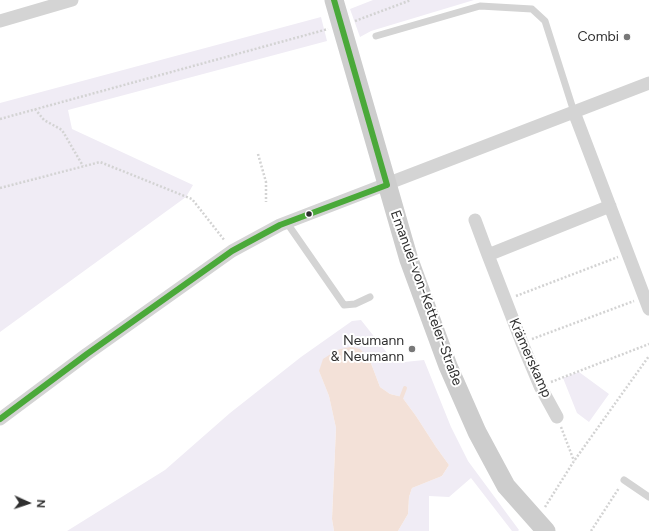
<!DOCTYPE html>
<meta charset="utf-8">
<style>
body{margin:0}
#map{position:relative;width:649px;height:531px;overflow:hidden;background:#fff;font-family:Figtree,sans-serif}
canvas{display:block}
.north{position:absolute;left:8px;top:483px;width:40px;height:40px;-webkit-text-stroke:3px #fff;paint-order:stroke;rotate:93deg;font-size:11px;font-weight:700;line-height:16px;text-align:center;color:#2f2f2f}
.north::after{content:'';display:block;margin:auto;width:14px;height:18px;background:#2f2f2f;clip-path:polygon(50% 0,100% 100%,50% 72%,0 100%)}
</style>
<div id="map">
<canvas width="649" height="531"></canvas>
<div class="north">N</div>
</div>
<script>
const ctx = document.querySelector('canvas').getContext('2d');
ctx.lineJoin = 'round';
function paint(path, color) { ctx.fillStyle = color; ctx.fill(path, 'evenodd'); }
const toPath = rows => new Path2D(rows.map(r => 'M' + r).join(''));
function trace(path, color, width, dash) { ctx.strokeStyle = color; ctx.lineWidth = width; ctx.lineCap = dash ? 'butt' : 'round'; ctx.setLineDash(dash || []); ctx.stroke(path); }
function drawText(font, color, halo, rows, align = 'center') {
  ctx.font = font + ' Figtree,sans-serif'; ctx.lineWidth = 4; ctx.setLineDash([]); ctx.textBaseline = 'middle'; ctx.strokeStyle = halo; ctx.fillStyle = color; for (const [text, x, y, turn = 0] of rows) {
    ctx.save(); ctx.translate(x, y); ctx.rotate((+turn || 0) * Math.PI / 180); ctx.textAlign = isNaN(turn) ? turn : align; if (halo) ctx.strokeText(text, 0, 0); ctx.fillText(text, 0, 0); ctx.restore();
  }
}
paint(toPath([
 [373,0,474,0,371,31,360,37,350,9],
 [321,17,327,41,68,110,72,129,193,185,186,197,0,332,0,103],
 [361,320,395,363,424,360,451,427,468,461,519,530,518,531,512,531,471,478,449,497,429,496,429,531,398,531,408,514,409,497,412,488,442,476,449,465,436,447,416,416,402,397,390,394,380,387,369,358,319,371,329,396,336,428,332,519,334,531,67,531,165,470,230,413,301,357,352,321],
 [579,372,609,394,589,422,577,413,563,378]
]), '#f0ecf5');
paint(toPath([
 [350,347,360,349,369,358,380,387,390,394,402,397,416,416,436,447,449,465,442,476,412,488,409,497,408,514,398,531,334,531,332,519,336,428,329,396,319,371,323,359,337,350]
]), '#f3e1d8');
trace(toPath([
 [400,401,405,388]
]), '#f3e1d8', 4);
trace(toPath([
 [355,21,411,0],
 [35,109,44,120,62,130,83,166],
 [0,119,328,29],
 [258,154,266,182,266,202],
 [0,188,100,162,192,199,225,241],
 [516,296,618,257],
 [532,339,634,301],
 [551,382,649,344],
 [561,427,574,461],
 [545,507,574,461,649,356],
 [591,531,619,488]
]), '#d3d3d3', 2.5, [2, 2]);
trace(toPath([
 [376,36,480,6,532,9,545,21,574,112],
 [287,223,344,305,355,304,370,297],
 [624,480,649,497]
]), '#d4d4d4', 7);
trace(toPath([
 [0,21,72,0],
 [574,112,649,309],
 [475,220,488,255,610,206],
 [488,255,522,343,540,386,557,417],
 [0,419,87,354,232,251,280,225,649,83]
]), '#d4d4d4', 13);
trace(toPath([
 [334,0,409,260,448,366,477,432,506,486,546,531]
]), '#cdcdcd', 19);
trace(toPath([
 [334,0,387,185],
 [0,419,87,354,232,251,280,225,387,185]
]), '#4aa939', 6);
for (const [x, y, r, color] of [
 [627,37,4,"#787878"],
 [309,214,3.5,"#2f2f2f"],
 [412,349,4,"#787878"]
]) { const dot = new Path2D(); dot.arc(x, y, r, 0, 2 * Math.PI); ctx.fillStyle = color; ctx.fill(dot); trace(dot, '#fff', 1.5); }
drawText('14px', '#2f2f2f', '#fff', [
 ["Combi",619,37],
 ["Neumann",404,341],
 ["& Neumann",404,357]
], 'right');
drawText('14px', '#2f2f2f', '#fff', [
 ["Emanuel-von-Ketteler-Straße",426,298,70],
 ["Krämerskamp",530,358,66]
]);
</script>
